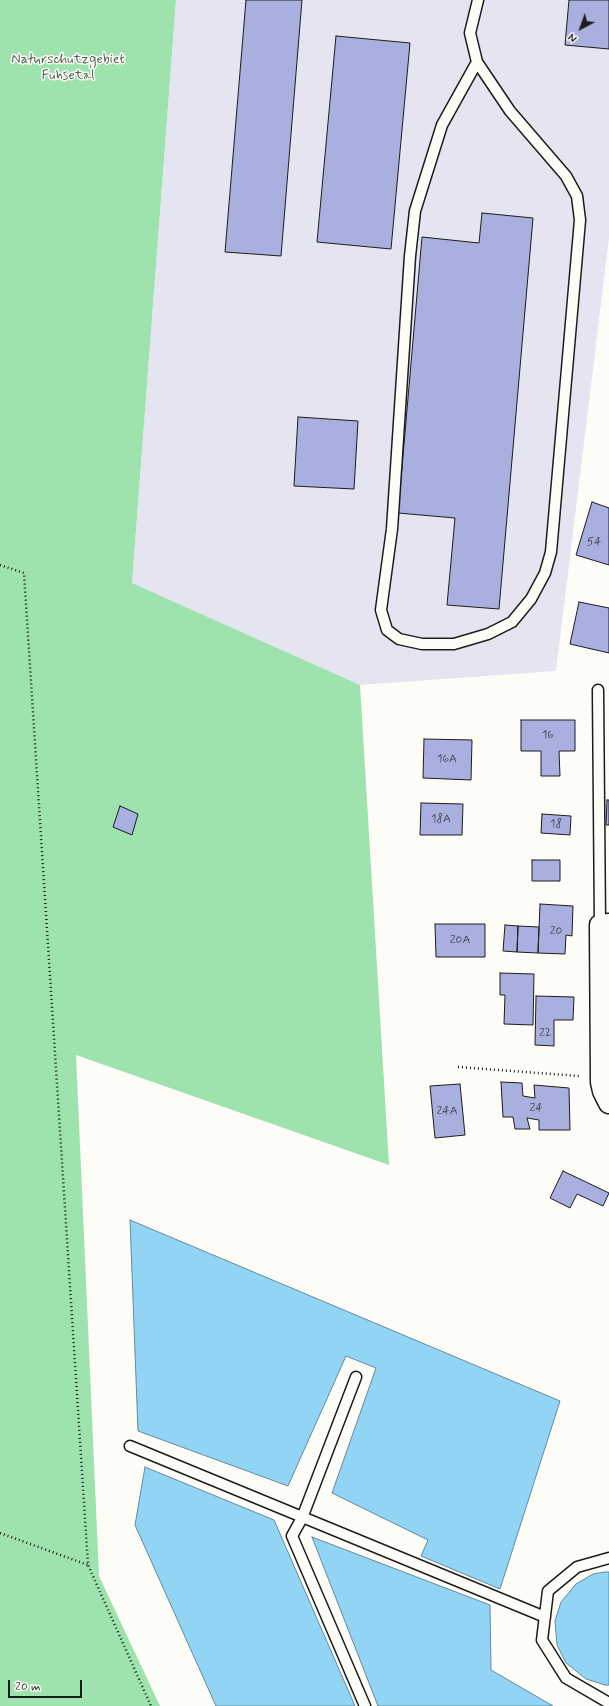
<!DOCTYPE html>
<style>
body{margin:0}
#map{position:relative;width:609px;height:1706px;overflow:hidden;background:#fdfcf7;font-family:Mynerve,sans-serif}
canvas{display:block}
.north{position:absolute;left:561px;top:8px;width:40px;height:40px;-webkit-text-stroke:3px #fdfcf7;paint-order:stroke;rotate:221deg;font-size:11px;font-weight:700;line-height:16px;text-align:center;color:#1c1c1c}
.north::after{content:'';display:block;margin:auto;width:14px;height:18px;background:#1c1c1c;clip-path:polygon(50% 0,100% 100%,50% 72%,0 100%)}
.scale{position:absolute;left:8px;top:1680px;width:74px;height:18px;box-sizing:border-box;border:2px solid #1c1c1c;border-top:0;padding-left:5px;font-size:12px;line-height:14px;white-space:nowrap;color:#1c1c1c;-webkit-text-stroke:3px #fdfcf7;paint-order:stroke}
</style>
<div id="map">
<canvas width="609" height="1706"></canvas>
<div class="north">N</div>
<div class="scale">20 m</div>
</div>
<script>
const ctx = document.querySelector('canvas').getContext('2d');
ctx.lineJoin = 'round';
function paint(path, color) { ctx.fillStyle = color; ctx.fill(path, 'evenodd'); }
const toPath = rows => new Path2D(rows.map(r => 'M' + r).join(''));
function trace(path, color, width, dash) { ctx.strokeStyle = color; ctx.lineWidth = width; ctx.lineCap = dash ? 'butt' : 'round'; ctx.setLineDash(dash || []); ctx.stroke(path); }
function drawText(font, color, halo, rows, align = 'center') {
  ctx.font = font + ' Mynerve,sans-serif'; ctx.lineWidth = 3; ctx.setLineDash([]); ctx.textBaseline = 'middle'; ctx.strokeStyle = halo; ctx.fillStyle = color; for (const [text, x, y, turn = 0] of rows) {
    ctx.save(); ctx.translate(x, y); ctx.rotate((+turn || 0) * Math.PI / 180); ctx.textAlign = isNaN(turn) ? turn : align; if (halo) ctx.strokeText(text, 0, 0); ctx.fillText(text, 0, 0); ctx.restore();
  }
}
paint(toPath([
 [176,0,609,0,609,238,556,671,360,685,132,583]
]), '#e4e5f0');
paint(toPath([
 [0,0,176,0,132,583,360,685,389,1165,76,1055,99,1576,160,1706,0,1706]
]), '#9ee2ae');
const water = toPath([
 [130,1220,560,1401,500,1589,421,1556,428,1540,332,1493,376,1368,346,1356,288,1486,138,1431,130,1220],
 [145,1467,274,1520,355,1706,216,1706,135,1525,145,1467],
 [312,1537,490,1605,491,1670,553,1706,378,1706,312,1537],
 [605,1572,609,1572,609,1685,605,1685,586,1679,566,1663,557,1645,555,1621,561,1602,576,1584,593,1574,605,1572]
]);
paint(water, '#92d4f4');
trace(water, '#638a9e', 1);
const building = toPath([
 [246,0,302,0,281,256,225,252,246,0],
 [569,0,609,0,609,49,565,45,569,0],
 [336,36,410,43,391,249,317,242,336,36],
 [482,213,533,218,499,609,447,605,455,518,398,513,422,237,479,243,482,213],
 [298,417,358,421,354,489,294,486,298,417],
 [592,502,609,508,609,565,576,555,592,502],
 [579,602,609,608,609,653,570,644,579,602],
 [521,720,575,720,575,751,559,751,560,776,541,776,541,751,521,751,521,720],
 [424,739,472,740,471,780,423,778,424,739],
 [607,800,609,800,609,825,606,825,607,800],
 [421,803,463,804,462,835,420,835,421,803],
 [120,806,138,814,132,835,113,827,120,806],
 [542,814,571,816,570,835,541,833,542,814],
 [532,860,560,860,560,881,532,881,532,860],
 [540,904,573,906,572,936,566,935,565,954,538,953,540,904],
 [435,924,485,924,485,957,436,957,435,924],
 [505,925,518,926,517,952,503,951,505,925],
 [518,926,539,927,538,953,517,952,518,926],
 [500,973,534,974,533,1025,504,1024,505,995,500,995,500,973],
 [536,996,574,997,573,1020,554,1020,554,1046,535,1045,536,996],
 [501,1082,522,1083,523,1096,535,1098,534,1085,569,1088,570,1130,539,1130,539,1120,527,1118,530,1129,515,1129,513,1117,503,1117,501,1082],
 [460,1084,465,1135,435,1138,430,1086,460,1084],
 [563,1171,609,1193,603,1206,577,1194,570,1208,550,1198,563,1171]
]);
paint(building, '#a9b0e0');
trace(building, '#1c1c1c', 1);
const lane = toPath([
 [477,62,442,125,415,211,410,256,392,529,381,610,387,630,399,639,422,644,454,644,488,634,512,622,531,599,545,573,551,552,580,220,577,196,566,176,510,111,477,62,470,33,478,0],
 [598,690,600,925],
 [356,1377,302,1518,292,1536,365,1706],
 [130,1446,545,1617],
 [609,1558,577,1567,548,1591,542,1640,566,1678,609,1703]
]);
const street = toPath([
 [609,924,600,925,601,1082,603,1091,609,1103]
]);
trace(lane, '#1c1c1c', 13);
trace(street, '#1c1c1c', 23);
trace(toPath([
 [0,565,24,573,88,1565,151,1706],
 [458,1067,579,1076],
 [0,1533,88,1565]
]), '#1c1c1c', 2.5, [1, 3]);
trace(lane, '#fdfcf7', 10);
trace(street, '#fdfcf7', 20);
drawText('12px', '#3f414d', null, [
 ["54",594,542],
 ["16",548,735],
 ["16A",447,759],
 ["18A",441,819],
 ["18",556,824],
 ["20",556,931],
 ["20A",460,940],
 ["22",545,1033],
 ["24",536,1108],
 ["24A",447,1111]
]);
drawText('14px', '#4a614f', '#fdfcf7', [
 ["Naturschutzgebiet",68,60],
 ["Fuhsetal",68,76]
]);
</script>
